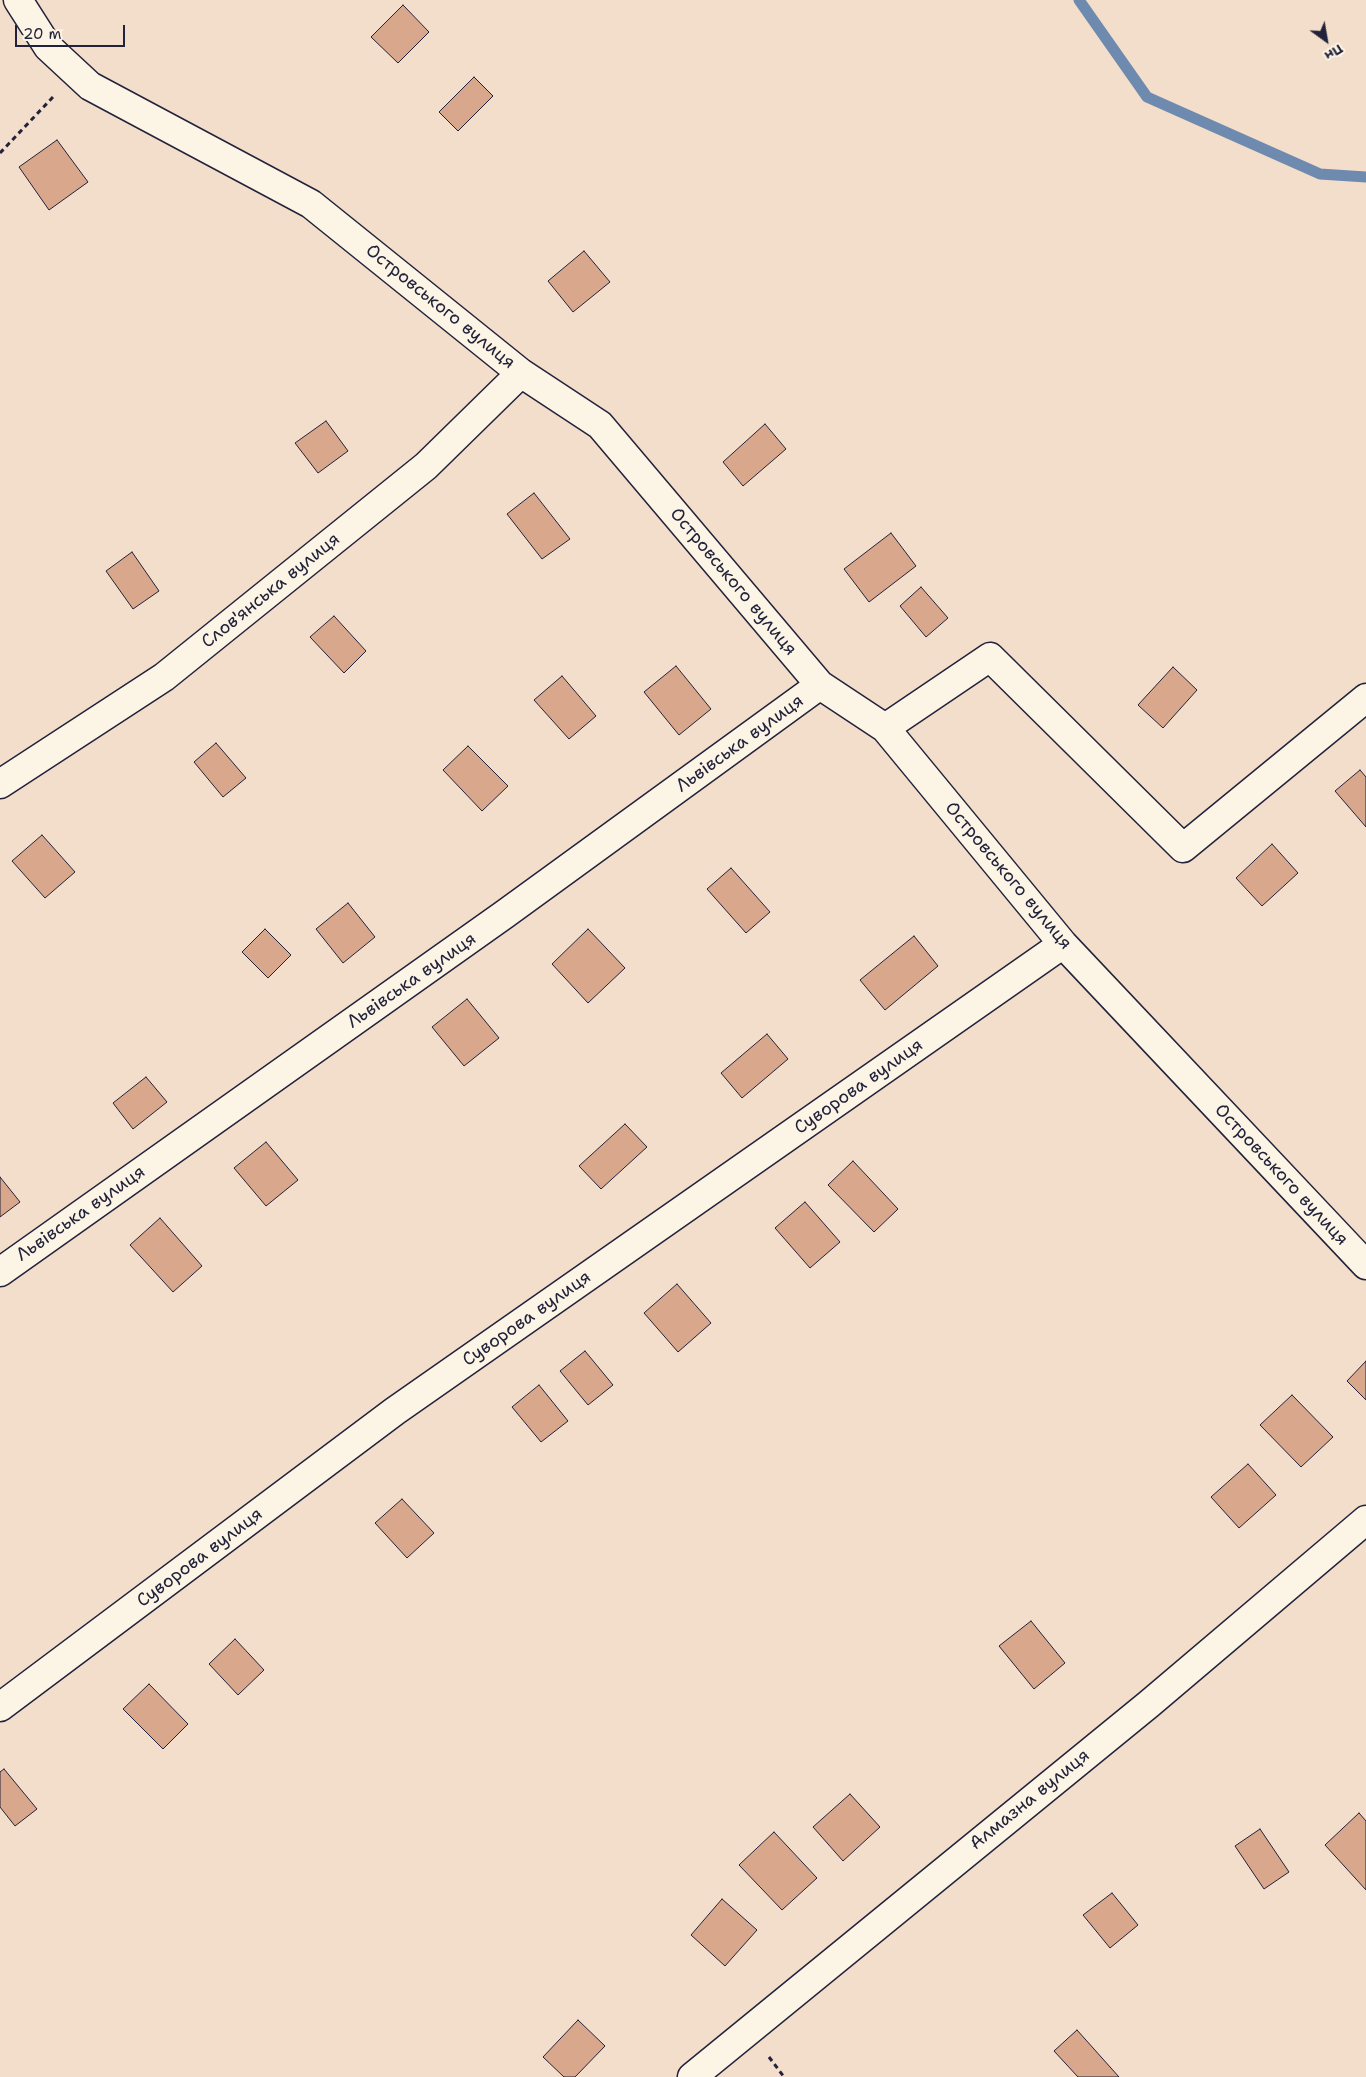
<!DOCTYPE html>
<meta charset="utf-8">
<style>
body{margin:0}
#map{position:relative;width:1366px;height:2077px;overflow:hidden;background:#f2deca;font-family:"Shantell Sans",sans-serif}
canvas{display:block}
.north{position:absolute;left:1301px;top:15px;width:50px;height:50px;-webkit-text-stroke:4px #fcf5e5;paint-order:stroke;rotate:148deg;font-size:14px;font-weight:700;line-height:20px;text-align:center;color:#22223b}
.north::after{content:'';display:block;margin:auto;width:18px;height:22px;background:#22223b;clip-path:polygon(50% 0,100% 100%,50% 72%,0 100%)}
.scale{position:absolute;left:15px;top:25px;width:110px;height:22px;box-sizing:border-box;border:2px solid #22223b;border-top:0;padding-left:6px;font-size:15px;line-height:18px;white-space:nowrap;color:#22223b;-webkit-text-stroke:4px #fcf5e5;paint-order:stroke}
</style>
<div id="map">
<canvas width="1366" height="2077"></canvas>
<div class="north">Пн</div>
<div class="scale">20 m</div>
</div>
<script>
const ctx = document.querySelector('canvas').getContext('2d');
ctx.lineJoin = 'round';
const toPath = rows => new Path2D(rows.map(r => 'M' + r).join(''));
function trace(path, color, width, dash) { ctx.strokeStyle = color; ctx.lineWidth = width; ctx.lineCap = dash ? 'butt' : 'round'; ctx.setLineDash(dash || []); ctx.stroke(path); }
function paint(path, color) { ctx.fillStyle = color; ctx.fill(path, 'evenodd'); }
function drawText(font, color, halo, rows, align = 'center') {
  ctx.font = font + ' "Shantell Sans",sans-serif'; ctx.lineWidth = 4; ctx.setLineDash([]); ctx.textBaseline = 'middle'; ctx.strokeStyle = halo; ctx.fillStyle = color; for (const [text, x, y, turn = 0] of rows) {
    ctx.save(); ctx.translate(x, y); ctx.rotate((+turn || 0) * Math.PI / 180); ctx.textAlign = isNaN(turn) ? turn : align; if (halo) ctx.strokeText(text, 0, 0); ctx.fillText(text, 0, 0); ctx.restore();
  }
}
trace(toPath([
 [1079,0,1147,97,1320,174,1366,177]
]), '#6e8aaf', 11);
const building = toPath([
 [403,5,429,32,398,63,371,37,403,5],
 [474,77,493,96,458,131,439,112,474,77],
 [57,140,88,182,49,210,19,167,57,140],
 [584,251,610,282,573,312,548,281,584,251],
 [326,421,348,451,318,473,295,443,326,421],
 [765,424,786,449,743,486,723,462,765,424],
 [534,493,570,539,542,559,507,514,534,493],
 [891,533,916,566,869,602,844,569,891,533],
 [132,552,159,591,133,609,106,571,132,552],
 [921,587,948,618,926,637,900,606,921,587],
 [334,616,366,651,344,673,310,637,334,616],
 [676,666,711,709,679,735,644,692,676,666],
 [1173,667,1197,690,1163,728,1138,705,1173,667],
 [562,676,596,716,569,739,534,700,562,676],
 [216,743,246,778,223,797,194,762,216,743],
 [468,746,508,786,482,811,443,770,468,746],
 [1360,770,1366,777,1366,827,1335,791,1360,770],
 [42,835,75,872,45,898,12,861,42,835],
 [1272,844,1298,873,1262,906,1236,878,1272,844],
 [731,868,770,912,746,933,707,889,731,868],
 [348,903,375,937,343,963,316,929,348,903],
 [265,929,291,955,268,978,242,952,265,929],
 [588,929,625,968,588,1003,552,964,588,929],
 [914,936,938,966,885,1010,860,980,914,936],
 [467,999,499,1038,464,1066,432,1027,467,999],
 [767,1034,788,1059,742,1098,721,1073,767,1034],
 [146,1077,167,1102,133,1129,113,1103,146,1077],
 [625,1124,647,1147,601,1189,579,1166,625,1124],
 [266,1142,298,1180,266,1206,234,1168,266,1142],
 [853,1161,898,1209,874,1232,828,1185,853,1161],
 [0,1177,20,1202,0,1217,0,1177],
 [805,1202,840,1242,810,1268,775,1228,805,1202],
 [160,1218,202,1266,173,1292,130,1245,160,1218],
 [677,1284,711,1323,678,1352,644,1313,677,1284],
 [585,1351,613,1385,588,1405,560,1371,585,1351],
 [1366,1361,1366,1400,1347,1381,1366,1361],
 [539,1385,568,1421,541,1442,512,1407,539,1385],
 [1292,1395,1333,1437,1301,1467,1260,1425,1292,1395],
 [1248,1464,1276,1495,1239,1528,1211,1497,1248,1464],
 [402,1499,434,1533,407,1558,375,1523,402,1499],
 [1031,1621,1065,1663,1034,1689,999,1646,1031,1621],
 [235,1639,264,1670,238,1695,209,1664,235,1639],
 [149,1684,188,1724,163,1749,123,1709,149,1684],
 [4,1769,37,1809,15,1826,0,1807,0,1772,4,1769],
 [850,1794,880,1827,843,1861,813,1827,850,1794],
 [1359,1813,1366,1821,1366,1890,1325,1845,1359,1813],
 [1260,1829,1289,1872,1264,1889,1235,1846,1260,1829],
 [774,1832,817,1878,782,1910,739,1865,774,1832],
 [1112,1893,1138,1925,1110,1948,1083,1915,1112,1893],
 [722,1899,757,1930,725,1966,691,1935,722,1899],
 [578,2020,605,2046,575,2077,564,2077,543,2057,578,2020],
 [1077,2030,1119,2077,1078,2077,1054,2051,1077,2030]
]);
paint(building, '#d9a78c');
trace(building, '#22223b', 1);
const street = toPath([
 [18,0,48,47,90,86,311,204,521,373,600,425,820,685,885,728,1063,944,1366,1265],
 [885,728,990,657,1183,848,1366,698],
 [0,784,164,677,426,466,521,373],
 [0,1272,505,914,820,685],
 [0,1707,395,1411,1063,944]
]);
const secondary = toPath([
 [692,2077,1149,1704,1366,1520]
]);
trace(street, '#22223b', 31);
trace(secondary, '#22223b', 31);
trace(toPath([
 [0,153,53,97],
 [769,2057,784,2077]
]), '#22223b', 3, [5, 4]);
trace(street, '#fcf5e5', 28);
trace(secondary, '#fcf5e5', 28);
drawText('18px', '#22223b', '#fcf5e5', [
 ["Островського вулиця",440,307,39],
 ["Островського вулиця",733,582,50],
 ["Слов'янська вулиця",271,591,-39],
 ["Львівська вулиця",740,744,-36],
 ["Островського вулиця",1008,876,50],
 ["Львівська вулиця",412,981,-35],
 ["Суворова вулиця",859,1087,-35],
 ["Островського вулиця",1281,1175,47],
 ["Львівська вулиця",81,1214,-35],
 ["Суворова вулиця",527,1319,-35],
 ["Суворова вулиця",200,1558,-37],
 ["Алмазна вулиця",1030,1800,-39]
]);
</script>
